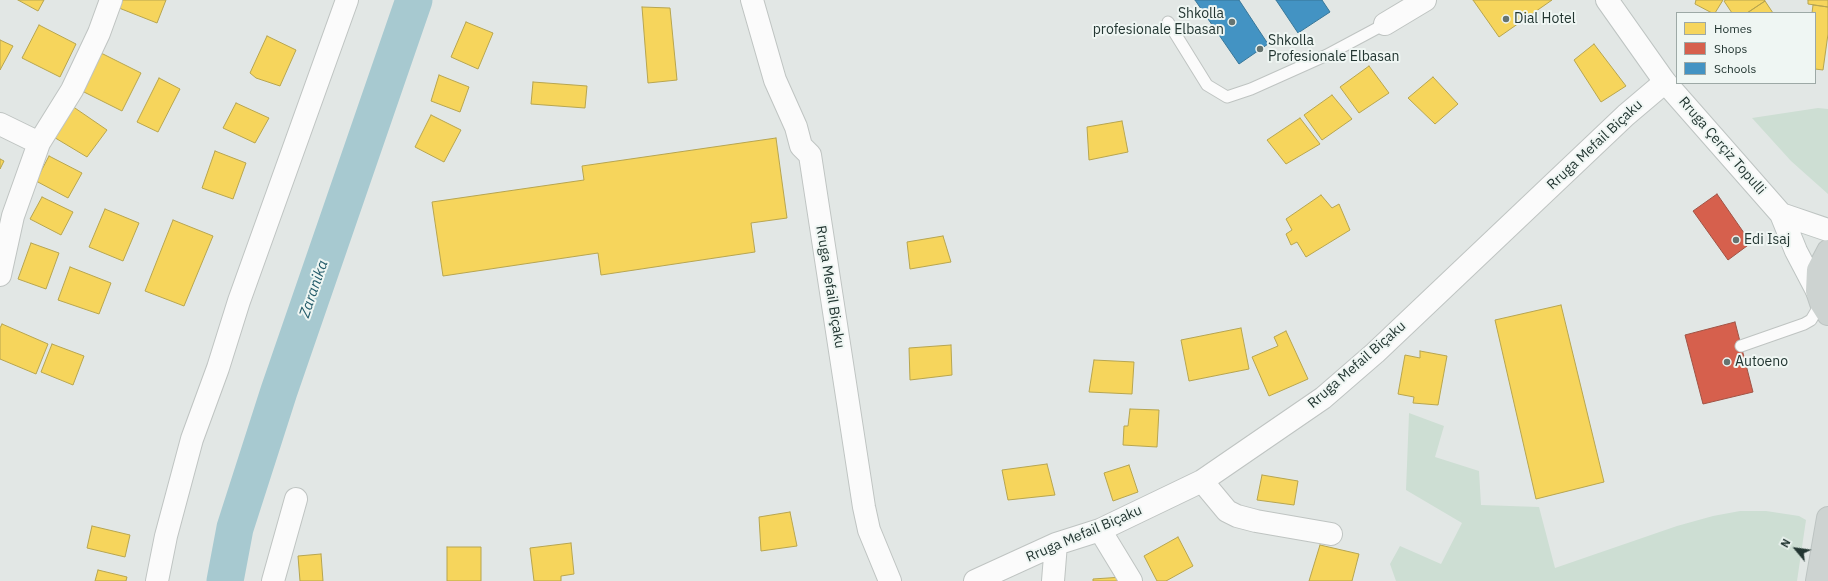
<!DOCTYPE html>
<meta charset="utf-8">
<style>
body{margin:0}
#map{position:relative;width:1828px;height:581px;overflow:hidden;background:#e2e7e5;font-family:"IBM Plex Sans",sans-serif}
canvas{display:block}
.legend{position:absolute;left:1676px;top:12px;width:140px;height:72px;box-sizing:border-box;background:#eff6f3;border:1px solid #9da9a6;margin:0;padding:5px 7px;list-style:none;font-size:12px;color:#233632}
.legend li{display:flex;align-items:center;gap:8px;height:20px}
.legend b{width:20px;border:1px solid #9da9a6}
.north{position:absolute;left:1776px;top:529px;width:40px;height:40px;-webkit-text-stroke:3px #eff6f3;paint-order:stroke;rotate:299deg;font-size:11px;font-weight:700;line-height:16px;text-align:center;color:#233632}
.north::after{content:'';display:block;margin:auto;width:14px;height:18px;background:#233632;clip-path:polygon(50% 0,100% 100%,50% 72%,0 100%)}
</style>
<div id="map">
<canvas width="1828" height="581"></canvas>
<ul class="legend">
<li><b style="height:11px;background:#f6d55c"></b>Homes</li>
<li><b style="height:11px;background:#d6604d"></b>Shops</li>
<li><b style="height:11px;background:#4393c3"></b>Schools</li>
</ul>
<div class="north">N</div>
</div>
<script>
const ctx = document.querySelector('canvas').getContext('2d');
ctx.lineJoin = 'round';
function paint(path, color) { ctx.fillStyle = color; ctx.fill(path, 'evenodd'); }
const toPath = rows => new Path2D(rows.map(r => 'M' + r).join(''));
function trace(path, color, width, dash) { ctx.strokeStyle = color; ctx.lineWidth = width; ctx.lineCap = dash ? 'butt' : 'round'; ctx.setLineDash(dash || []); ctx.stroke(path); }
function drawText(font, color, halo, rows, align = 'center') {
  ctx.font = font + ' "IBM Plex Sans",sans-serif'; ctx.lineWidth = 4; ctx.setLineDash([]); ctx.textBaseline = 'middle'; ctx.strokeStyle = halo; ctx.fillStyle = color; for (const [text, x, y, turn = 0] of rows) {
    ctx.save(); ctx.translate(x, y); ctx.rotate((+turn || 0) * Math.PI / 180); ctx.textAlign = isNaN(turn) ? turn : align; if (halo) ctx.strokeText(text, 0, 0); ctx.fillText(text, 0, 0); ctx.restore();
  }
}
paint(toPath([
 [1818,108,1828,109,1828,194,1791,161,1752,118],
 [1409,413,1444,426,1435,457,1479,471,1481,505,1539,507,1555,568,1677,526,1713,516,1740,511,1766,511,1799,516,1806,520,1797,581,1396,581,1390,564,1400,546,1441,564,1462,523,1406,490]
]), '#cdded3');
const homes = toPath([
 [18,0,44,0,38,11,18,0],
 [122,0,166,0,157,23,119,8,122,0],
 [1473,0,1552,0,1499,37,1473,0],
 [1696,0,1723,0,1715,13,1712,13,1695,4,1696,0],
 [1726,0,1764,0,1765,1,1747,13,1732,13,1724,1,1726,0],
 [1808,0,1828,0,1828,7,1808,4,1808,0],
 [1765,1,1773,13,1747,13,1765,1],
 [1813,5,1828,7,1828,34,1823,70,1815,69,1815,13,1812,13,1813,5],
 [642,7,670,8,677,80,648,83,642,7],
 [466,22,493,33,478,69,451,57,466,22],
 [39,25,76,44,60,77,22,58,39,25],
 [267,36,296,50,280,86,256,78,250,73,267,36],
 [0,40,13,46,0,70,0,40],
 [1594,44,1626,86,1601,102,1574,60,1594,44],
 [99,52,141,73,122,111,76,88,99,52],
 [1369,66,1389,93,1359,113,1340,87,1369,66],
 [439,75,469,87,460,112,431,101,439,75],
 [1433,77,1458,104,1435,124,1408,98,1433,77],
 [159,78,180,89,158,132,137,122,159,78],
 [533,82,587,86,585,108,531,104,533,82],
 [1332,95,1352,119,1322,140,1304,115,1332,95],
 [236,103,269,118,255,143,223,128,236,103],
 [72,106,107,130,87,157,52,136,72,106],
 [431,115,461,130,444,162,415,147,431,115],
 [1300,118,1320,144,1286,164,1267,140,1300,118],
 [1122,121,1128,152,1089,160,1087,127,1122,121],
 [776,138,787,218,751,223,755,252,601,275,598,253,443,276,432,202,584,180,582,166,776,138],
 [215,151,246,163,233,199,202,188,215,151],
 [49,156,82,173,68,198,36,181,49,156],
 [0,159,4,161,0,169,0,159],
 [1321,195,1332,208,1339,204,1350,230,1306,257,1297,242,1291,245,1286,234,1292,230,1286,219,1321,195],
 [42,197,73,212,61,235,30,219,42,197],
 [105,209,139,223,123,261,89,247,105,209],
 [173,220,213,236,184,306,145,291,173,220],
 [943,236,951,262,910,269,907,242,943,236],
 [31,243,59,253,46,289,18,279,31,243],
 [70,267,111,283,99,314,58,300,70,267],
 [1561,305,1604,482,1536,499,1495,320,1561,305],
 [2,324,48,344,36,374,0,359,0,328,2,324],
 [1241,328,1249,369,1189,381,1181,340,1241,328],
 [1286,331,1308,379,1269,396,1252,357,1278,346,1274,337,1286,331],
 [52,344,84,356,73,385,41,372,52,344],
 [951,345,952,375,910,380,909,348,951,345],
 [1420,351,1447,356,1438,405,1413,403,1414,397,1398,394,1405,355,1420,358,1420,351],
 [1094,360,1134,362,1132,394,1089,392,1094,360],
 [1130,409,1159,410,1157,447,1123,445,1124,426,1128,426,1130,409],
 [1047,464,1055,495,1008,500,1002,470,1047,464],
 [1129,465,1138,492,1113,501,1104,473,1129,465],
 [1262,475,1298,481,1294,505,1257,500,1262,475],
 [790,512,797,546,761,551,759,517,790,512],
 [92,526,130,535,125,557,87,548,92,526],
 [1178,537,1193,566,1166,581,1157,581,1144,556,1178,537],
 [571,543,574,574,561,576,561,581,534,581,530,548,571,543],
 [1320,545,1359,554,1352,581,1309,581,1320,545],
 [447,547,481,547,481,581,447,581,447,547],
 [321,554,323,581,300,581,298,556,321,554],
 [98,570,127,577,126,581,95,581,98,570],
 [1123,577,1123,581,1093,581,1093,579,1123,577]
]);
paint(homes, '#f6d55c');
trace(homes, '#b7a54f', 1);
const shops = toPath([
 [1717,194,1751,243,1728,260,1693,211,1717,194],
 [1735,322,1753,392,1703,404,1685,335,1735,322]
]);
paint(shops, '#d6604d');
trace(shops, '#a05345', 1);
const schools = toPath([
 [1195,0,1239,0,1268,44,1239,64,1195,0],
 [1276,0,1322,0,1330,12,1298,33,1276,0]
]);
paint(schools, '#4393c3');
trace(schools, '#397798', 1);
trace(toPath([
 [225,581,235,528,279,391,414,0]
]), '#a7c9d0', 37);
const service = toPath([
 [1168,22,1207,85,1227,97,1251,89,1327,55,1385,24],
 [1741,346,1804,324,1811,320,1821,303]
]);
const minor = toPath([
 [752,0,775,80,796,127,801,146,810,155,864,507,869,530,890,581],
 [1385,24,1425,0],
 [0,124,39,143],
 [0,275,13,216,39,143,72,90,99,33,111,0],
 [1202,481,1227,511,1237,516,1256,521,1331,534],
 [1100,530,1131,581],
 [157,581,166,536,192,439,218,368,239,301,347,0],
 [273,581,296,499],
 [975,581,1056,544,1100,530,1202,481,1323,398,1375,353,1626,115,1665,82],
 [1053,581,1056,544]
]);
const secondary = toPath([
 [1607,0,1665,82,1781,214,1796,251,1817,291],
 [1781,214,1828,230]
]);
const primary = toPath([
 [1828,251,1818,270,1817,291,1821,303,1828,314],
 [1817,581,1828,518]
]);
trace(service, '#bfc4c2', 13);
trace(minor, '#bfc4c2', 24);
trace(secondary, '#bec4c2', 24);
trace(primary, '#bcc3c1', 24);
trace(service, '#fbfbfb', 11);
trace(minor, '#fbfbfb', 22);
trace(secondary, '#fbfbfb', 22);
trace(primary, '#cdd3d1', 22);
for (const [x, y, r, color] of [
 [1506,19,4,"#667471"],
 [1232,22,4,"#667471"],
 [1260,49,4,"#667471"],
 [1736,240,4,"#667471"],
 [1727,362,4,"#667471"]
]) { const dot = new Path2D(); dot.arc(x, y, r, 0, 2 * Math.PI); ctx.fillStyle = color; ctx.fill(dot); trace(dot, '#eff6f3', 1.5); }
drawText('14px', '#233632', '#eff6f3', [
 ["Shkolla",1224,14,"right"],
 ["profesionale Elbasan",1224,30,"right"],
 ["Dial Hotel",1514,19],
 ["Shkolla",1268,41],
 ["Profesionale Elbasan",1268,57],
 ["Edi Isaj",1744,240],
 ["Autoeno",1735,362]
], 'left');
drawText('14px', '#233632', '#eff6f3', [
 ["Rruga Mefail Biçaku",1595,145,-43],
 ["Rruga Çerçiz Topulli",1722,146,49],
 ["Rruga Mefail Biçaku",830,287,81],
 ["Rruga Mefail Biçaku",1357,365,-41],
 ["Rruga Mefail Biçaku",1084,534,-23]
]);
drawText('italic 15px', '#255c6a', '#eff6f3', [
 ["Zaranika",314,289,-71]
]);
</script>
